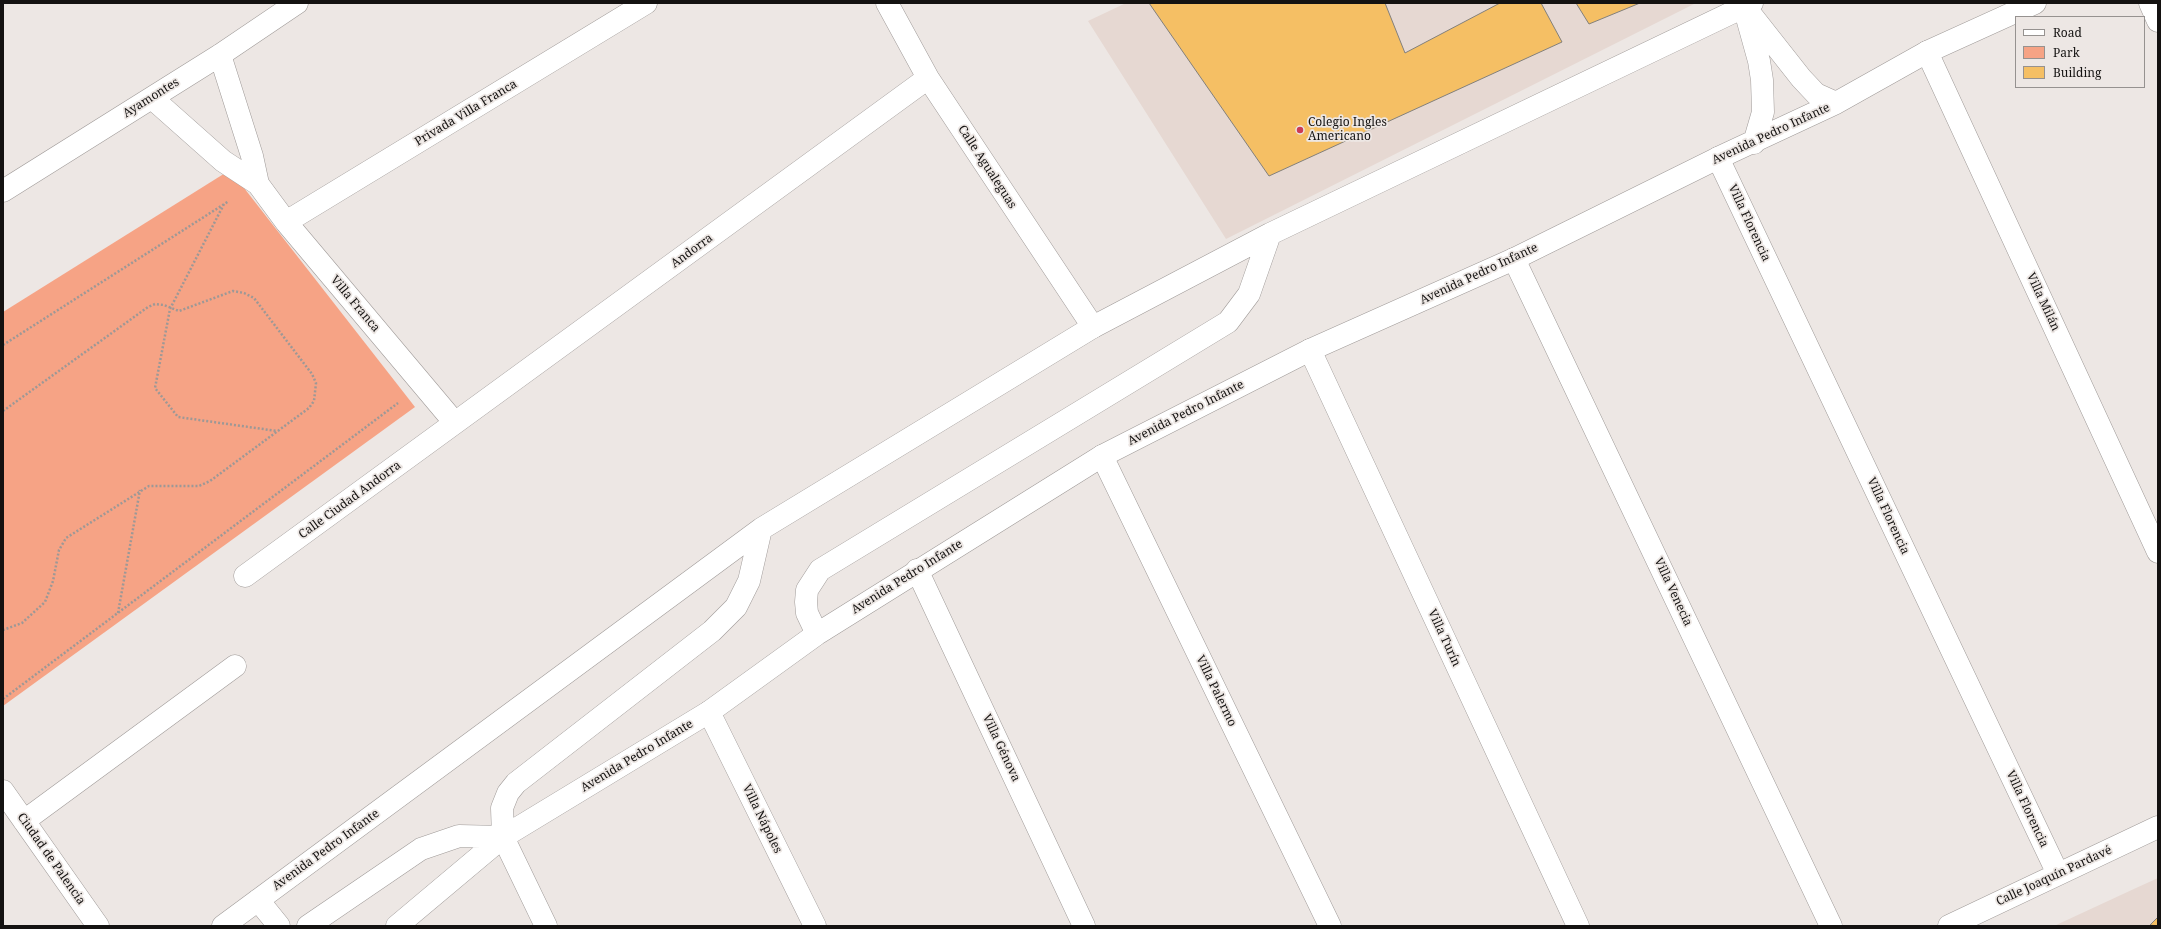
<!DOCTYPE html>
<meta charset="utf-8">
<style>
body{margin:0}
#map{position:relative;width:2161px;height:929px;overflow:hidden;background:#ede7e4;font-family:"Noto Serif",serif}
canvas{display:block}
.frame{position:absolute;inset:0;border:4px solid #141211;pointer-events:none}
.legend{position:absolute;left:2015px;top:16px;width:130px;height:72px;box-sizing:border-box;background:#ede7e4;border:1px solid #969290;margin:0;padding:5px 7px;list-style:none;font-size:12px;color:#141211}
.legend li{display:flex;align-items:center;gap:8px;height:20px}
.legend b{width:20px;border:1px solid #969290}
</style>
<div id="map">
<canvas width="2161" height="929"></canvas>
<div class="frame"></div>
<ul class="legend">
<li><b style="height:5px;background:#fff"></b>Road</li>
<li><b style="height:11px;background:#f6a385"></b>Park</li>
<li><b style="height:11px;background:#f5bf64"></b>Building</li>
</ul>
</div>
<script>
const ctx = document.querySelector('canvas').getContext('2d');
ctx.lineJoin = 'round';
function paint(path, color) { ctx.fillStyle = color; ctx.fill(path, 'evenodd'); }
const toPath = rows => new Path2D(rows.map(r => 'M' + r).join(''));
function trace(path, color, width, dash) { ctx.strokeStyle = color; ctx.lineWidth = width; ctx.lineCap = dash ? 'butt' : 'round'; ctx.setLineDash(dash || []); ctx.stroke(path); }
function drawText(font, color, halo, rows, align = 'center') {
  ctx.font = font + ' "Noto Serif",serif'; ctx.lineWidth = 3.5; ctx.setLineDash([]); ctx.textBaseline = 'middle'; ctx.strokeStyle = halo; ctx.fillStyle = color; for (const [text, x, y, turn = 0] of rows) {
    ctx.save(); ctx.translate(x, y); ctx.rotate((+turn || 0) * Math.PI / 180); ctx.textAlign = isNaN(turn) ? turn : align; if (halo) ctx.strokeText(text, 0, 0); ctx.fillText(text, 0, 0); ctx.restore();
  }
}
paint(toPath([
 [1126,3,1696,3,1226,239,1088,21],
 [2158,878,2158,926,2054,926,2136,888]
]), '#e6d8d2');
paint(toPath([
 [230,170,415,407,3,706,3,312]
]), '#f6a385');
const building = toPath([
 [1149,3,1385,3,1405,53,1500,3,1541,3,1562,42,1269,176,1149,3],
 [1576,3,1640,3,1589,24,1576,3],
 [2158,917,2158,926,2150,925,2158,917]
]);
paint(building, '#f5bf64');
trace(building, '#83807b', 1);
const minor = toPath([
 [887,3,928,78,1093,327],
 [2150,3,2158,21],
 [1927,52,2158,552],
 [220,55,252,156,258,184],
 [152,98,223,161,258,184,286,222,455,423],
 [1718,158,2058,874],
 [3,191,220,55,297,3],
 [286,222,646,3],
 [1514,259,1831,926],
 [1310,350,1578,926],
 [1102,456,1330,926],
 [917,570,1084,926],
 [245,576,928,78],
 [709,712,815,926],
 [3,791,98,926],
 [24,821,235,666],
 [503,837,546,926],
 [1949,926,2158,827]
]);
const secondary = toPath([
 [1744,7,1759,61,1762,80,1763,112,1754,143],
 [1749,12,1801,78,1816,94,1836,103],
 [817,634,807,613,806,602,807,590,820,570,1228,322,1249,294,1270,234],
 [258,900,279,926],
 [223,926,761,529,1093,327,1270,234,1752,3],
 [308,926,421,849,459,836,503,837,502,808,508,793,516,783,712,631,736,607,749,581,761,529],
 [397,926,503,837,709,712,817,634,1102,456,1310,350,1514,259,1718,158,1836,103,1927,52,2035,3]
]);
trace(minor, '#9f9a98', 23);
trace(secondary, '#9f9a98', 23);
trace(toPath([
 [224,204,170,309,155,388,178,417,277,431],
 [3,345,229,201],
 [3,411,148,307,155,304,164,305,179,311,233,291,244,293,254,298,312,374,316,383,314,401,309,408,210,481,199,486,149,486,66,538,59,550,53,581,45,602,22,623,3,630],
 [118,613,140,490],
 [3,699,398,403]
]), '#9d9896', 2.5, [2, 2]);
trace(minor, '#fff', 22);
trace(secondary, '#fff', 22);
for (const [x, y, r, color] of [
 [1300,130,4,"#cc3b54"]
]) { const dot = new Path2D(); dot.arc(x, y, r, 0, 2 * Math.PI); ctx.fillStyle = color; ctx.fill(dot); trace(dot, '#ede7e4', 1.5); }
drawText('12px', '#141211', '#ede7e4', [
 ["Ayamontes",151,98,-32],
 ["Privada Villa Franca",466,113,-31],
 ["Avenida Pedro Infante",1771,134,-25],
 ["Calle Agualeguas",987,167,57],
 ["Villa Florencia",1749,223,65],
 ["Andorra",692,251,-36],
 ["Avenida Pedro Infante",1479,274,-25],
 ["Villa Milán",2043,302,65],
 ["Villa Franca",355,304,50],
 ["Avenida Pedro Infante",1186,413,-27],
 ["Calle Ciudad Andorra",350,500,-36],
 ["Villa Florencia",1888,516,65],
 ["Avenida Pedro Infante",907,577,-32],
 ["Villa Venecia",1673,592,65],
 ["Villa Turín",1444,638,65],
 ["Villa Palermo",1216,691,64],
 ["Villa Génova",1001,748,65],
 ["Avenida Pedro Infante",637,756,-31],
 ["Villa Florencia",2027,809,65],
 ["Villa Nápoles",762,819,64],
 ["Avenida Pedro Infante",326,850,-36],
 ["Ciudad de Palencia",51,859,55],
 ["Calle Joaquín Pardavé",2054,876,-25]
]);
drawText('12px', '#141211', '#ede7e4', [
 ["Colegio Ingles",1308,123],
 ["Americano",1308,137]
], 'left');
</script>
